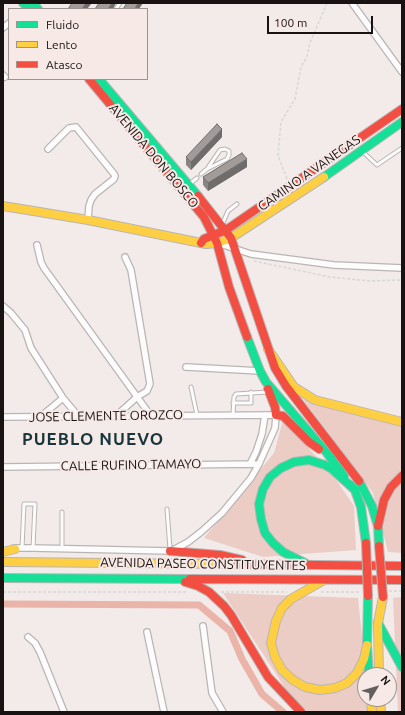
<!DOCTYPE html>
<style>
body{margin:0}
#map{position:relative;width:405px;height:715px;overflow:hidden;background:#f2ebea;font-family:Ubuntu,sans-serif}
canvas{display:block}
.frame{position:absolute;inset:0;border:4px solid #181312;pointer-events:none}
.legend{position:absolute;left:8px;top:8px;width:140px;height:72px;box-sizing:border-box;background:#f6e9e6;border:1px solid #9d9391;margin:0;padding:5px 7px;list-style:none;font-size:12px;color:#181312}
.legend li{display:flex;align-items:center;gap:8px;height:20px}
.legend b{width:20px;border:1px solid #9d9391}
.north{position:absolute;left:357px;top:667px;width:40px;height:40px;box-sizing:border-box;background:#f6e9e6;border:1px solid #9d9391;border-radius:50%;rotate:52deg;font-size:11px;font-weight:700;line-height:16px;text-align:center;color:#181312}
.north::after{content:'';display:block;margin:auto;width:14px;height:18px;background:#645f5e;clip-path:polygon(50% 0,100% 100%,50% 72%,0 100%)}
.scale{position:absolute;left:267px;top:16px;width:106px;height:18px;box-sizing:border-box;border:2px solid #181312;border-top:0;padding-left:5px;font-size:12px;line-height:14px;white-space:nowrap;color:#181312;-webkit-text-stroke:3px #f6e9e6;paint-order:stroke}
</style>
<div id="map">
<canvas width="405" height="715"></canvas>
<div class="frame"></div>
<ul class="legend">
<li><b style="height:5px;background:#16e098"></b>Fluido</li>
<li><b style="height:5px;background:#ffcf43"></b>Lento</li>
<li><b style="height:5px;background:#f24e42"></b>Atasco</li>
</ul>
<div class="north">N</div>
<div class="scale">100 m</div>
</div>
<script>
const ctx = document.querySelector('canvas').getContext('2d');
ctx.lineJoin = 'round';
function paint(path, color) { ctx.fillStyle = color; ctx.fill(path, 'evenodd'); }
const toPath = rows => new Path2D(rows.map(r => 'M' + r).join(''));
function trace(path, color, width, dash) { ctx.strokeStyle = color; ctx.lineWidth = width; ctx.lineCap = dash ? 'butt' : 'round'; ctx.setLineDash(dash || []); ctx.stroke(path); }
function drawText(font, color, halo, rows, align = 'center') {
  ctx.font = font + ' Ubuntu,sans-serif'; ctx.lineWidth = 4; ctx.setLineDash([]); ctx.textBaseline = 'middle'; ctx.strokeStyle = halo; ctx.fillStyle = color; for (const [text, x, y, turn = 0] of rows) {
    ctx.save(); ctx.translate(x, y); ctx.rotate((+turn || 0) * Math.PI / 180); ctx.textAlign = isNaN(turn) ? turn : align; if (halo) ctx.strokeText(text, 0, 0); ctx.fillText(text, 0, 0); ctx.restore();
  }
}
paint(toPath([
 [303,399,402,425,402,553,388,552,373,493],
 [283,420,333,475,354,506,356,550,263,557,204,538,274,453],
 [223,593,358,598,366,675,365,675,365,699,369,699,370,712,308,712,289,694],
 [402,597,402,712,398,712,393,598]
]), '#ebcdc6');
trace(toPath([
 [3,604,199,605,230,631,242,659,262,694,283,712]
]), '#ebb4a9', 7);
const lane = toPath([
 [116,9,120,3],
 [363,152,377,165,402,148],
 [201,174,207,169,220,150,225,149,229,151,229,155,227,159,207,169],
 [182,190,197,178],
 [222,225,228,211,237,204],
 [191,387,197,415],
 [233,403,251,403,251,392],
 [233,415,234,397,236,394,268,392],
 [167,509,170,549],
 [62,512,62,548],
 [22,548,24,504,35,504,33,548]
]);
const street = toPath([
 [352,3,402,72],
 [3,28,9,23],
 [3,75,5,77],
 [48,149,69,128,76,127,114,174,115,176,114,179,95,194,91,200,89,206,88,220],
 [217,243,251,254,334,265,402,268],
 [37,245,41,262,44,268,151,416],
 [3,306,11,313,25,330,31,348,63,398,79,417],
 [186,367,260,371],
 [117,415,137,397,147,391,150,384,131,270,125,257],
 [3,417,276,415,275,428,259,464,251,478,222,513,201,532,188,542,175,549,170,551,33,548,14,548],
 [40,417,63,398],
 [250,464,256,452,262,434,265,415],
 [3,467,259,464],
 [203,626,212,693,223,712],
 [147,632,164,712],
 [28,637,35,643,40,652,64,712]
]);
const fast = toPath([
 [23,3,29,9],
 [33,3,38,9],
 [99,79,198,196],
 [324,177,402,122],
 [247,337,260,371,266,382,327,453,344,476],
 [359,481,372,506,378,526,379,546],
 [351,485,355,490,361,507,366,543],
 [305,563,283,552,273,543,265,533,261,519,259,504,263,489,270,477,281,468,294,462,309,460,325,465,332,469,355,490],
 [3,578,190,579],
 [368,596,367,645,369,675],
 [378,623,402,667]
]);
const slow = toPath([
 [3,206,88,220,206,244,217,243,231,238,324,177],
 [268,349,294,387,315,400,402,422],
 [3,552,15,549],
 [3,562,234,564],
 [324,580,291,599,282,608,276,621,271,643,275,657,282,670,293,680,305,687,320,690,335,688,347,683,357,673,364,659,367,645],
 [379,675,378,623,383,597],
 [371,699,372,712],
 [380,699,381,712]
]);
const jam = toPath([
 [89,79,204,217,217,243,229,287,247,337],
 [198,196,231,238,275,368,286,386,359,481],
 [201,243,204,239,226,230,402,109],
 [268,389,275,407,276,415,283,416,309,442,319,449],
 [378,526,384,500,391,487,402,476],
 [170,551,220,555,242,560],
 [234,564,402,566],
 [190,579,402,580],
 [185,582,198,586,209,592,224,606,231,615,268,677,301,712]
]);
trace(lane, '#bab5b4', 5);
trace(street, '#bab5b4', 8);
trace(fast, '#bab5b4', 10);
trace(slow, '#bab5b4', 10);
trace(jam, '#bab5b4', 10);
trace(toPath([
 [287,179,278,156,281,122,295,99,301,67,307,57,309,45,327,3],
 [254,261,330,277,370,281,402,280],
 [389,591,402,591],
 [3,592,187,592],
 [221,592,287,592],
 [321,592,361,592]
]), '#d8d6d6', 1.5, [3, 2]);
trace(lane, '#fdfcfc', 3);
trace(street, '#fdfcfc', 5.5);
trace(fast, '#16e098', 8);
trace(slow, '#ffcf43', 8);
trace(jam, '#f24e42', 8);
const jamBridge = toPath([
 [366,543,368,596],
 [379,546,383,597]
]);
trace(jamBridge, '#bab5b4', 10, []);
trace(jamBridge, '#f24e42', 8);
paint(toPath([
 [222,137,191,170,186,165,186,157],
 [247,167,208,191,203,185,203,177]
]), '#8a8584');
paint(toPath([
 [86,3,92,3,87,9,82,9],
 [112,3,116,3,113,9,108,9],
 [138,3,143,3,139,9,135,9],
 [222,129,222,137,191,170,191,162],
 [247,159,247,167,208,191,208,183]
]), '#716c6c');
const building = toPath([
 [72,3,86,3,82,9,68,9,72,3],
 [99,3,112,3,108,9,95,9,99,3],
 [127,3,138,3,135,9,123,9,127,3],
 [217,124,222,129,191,162,186,157,217,124],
 [242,153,247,159,208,183,203,177,242,153]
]);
paint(building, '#a19b9a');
trace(building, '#716c6c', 1);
drawText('13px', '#181312', '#f6e9e6', [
 ["AVENIDA DON BOSCO",154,156,50],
 ["CAMINO A VANEGAS",309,173,-35],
 ["JOSE CLEMENTE OROZCO",106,416,-1],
 ["CALLE RUFINO TAMAYO",131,465,-1],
 ["AVENIDA PASEO CONSTITUYENTES",203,564,1]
]);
ctx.letterSpacing = '1px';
drawText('bold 17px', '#16373e', '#f6e9e6', [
 ["PUEBLO NUEVO",93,439]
]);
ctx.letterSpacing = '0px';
</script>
